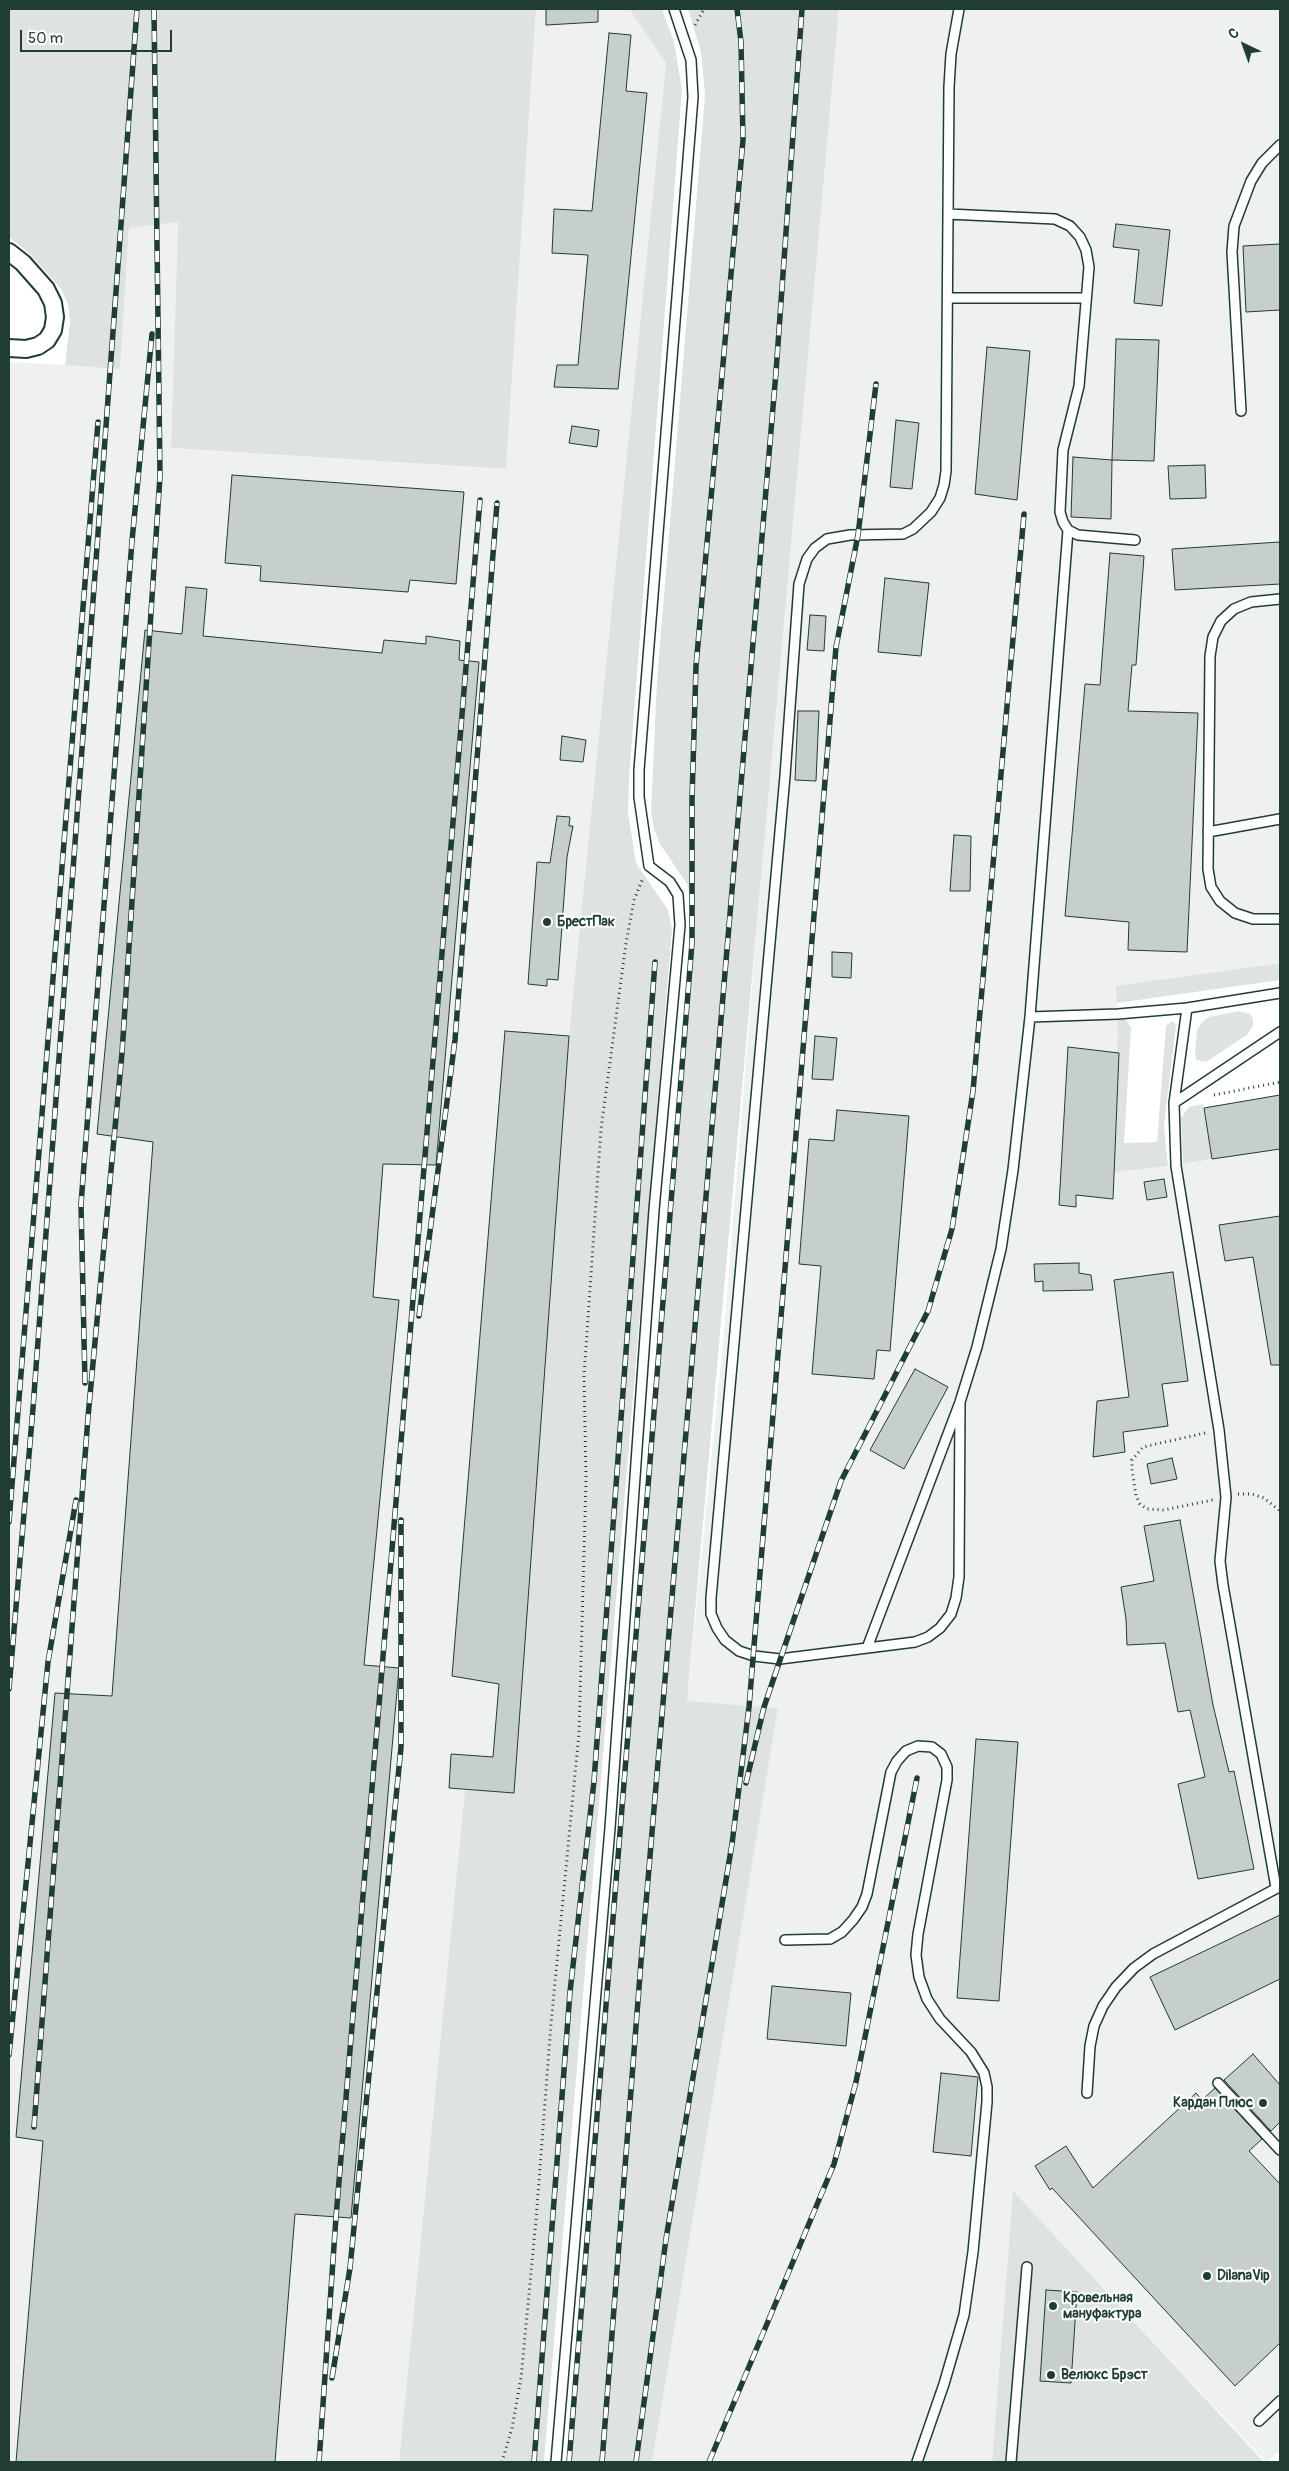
<!DOCTYPE html>
<meta charset="utf-8">
<style>
body{margin:0}
#map{position:relative;width:1289px;height:2471px;overflow:hidden;background:#fff;font-family:Pangolin,sans-serif}
canvas{display:block}
.frame{position:absolute;inset:0;border:10px solid #1f3d34;pointer-events:none}
.north{position:absolute;left:1219px;top:20px;width:50px;height:50px;-webkit-text-stroke:4px #fff;paint-order:stroke;rotate:318deg;font-size:14px;font-weight:700;line-height:20px;text-align:center;color:#1f3d34}
.north::after{content:'';display:block;margin:auto;width:18px;height:22px;background:#1f3d34;clip-path:polygon(50% 0,100% 100%,50% 72%,0 100%)}
.scale{position:absolute;left:20px;top:30px;width:152px;height:22px;box-sizing:border-box;border:2px solid #1f3d34;border-top:0;padding-left:6px;font-size:15px;line-height:18px;white-space:nowrap;color:#1f3d34;-webkit-text-stroke:4px #fff;paint-order:stroke}
</style>
<div id="map">
<canvas width="1289" height="2471"></canvas>
<div class="frame"></div>
<div class="north">С</div>
<div class="scale">50 m</div>
</div>
<script>
const ctx = document.querySelector('canvas').getContext('2d');
ctx.lineJoin = 'round';
function paint(path, color) { ctx.fillStyle = color; ctx.fill(path, 'evenodd'); }
const toPath = rows => new Path2D(rows.map(r => 'M' + r).join(''));
function trace(path, color, width, dash) { ctx.strokeStyle = color; ctx.lineWidth = width; ctx.lineCap = dash ? 'butt' : 'round'; ctx.setLineDash(dash || []); ctx.stroke(path); }
function drawText(font, color, halo, rows, align = 'center') {
  ctx.font = font + ' Pangolin,sans-serif'; ctx.lineWidth = 4; ctx.setLineDash([]); ctx.textBaseline = 'middle'; ctx.strokeStyle = halo; ctx.fillStyle = color; for (const [text, x, y, turn = 0] of rows) {
    ctx.save(); ctx.translate(x, y); ctx.rotate((+turn || 0) * Math.PI / 180); ctx.textAlign = isNaN(turn) ? turn : align; if (halo) ctx.strokeText(text, 0, 0); ctx.fillText(text, 0, 0); ctx.restore();
  }
}
paint(toPath([
 [536,9,629,9,666,63,569,1036,514,1793,465,1789,399,2462,9,2462,9,362,120,368,129,228,178,222,171,448,506,469],
 [839,9,1280,9,1280,963,1117,986,1119,1053,1114,1172,1212,1160,1204,1108,1280,1095,1280,2451,1266,2462,1013,2192,992,2462,648,2462,778,1708,687,1701,724,1332,777,677]
]), '#eef1f0');
paint(toPath([
 [9,9,536,9,506,469,171,448,178,222,129,228,120,369,65,365,70,322,68,304,61,289,31,255,9,237],
 [629,9,662,9,674,42,682,90,629,778,628,812,636,863,668,910,672,929,544,2462,399,2462,465,1789,514,1793,569,1036,666,63],
 [688,9,839,9,687,1701,778,1708,652,2462,569,2462,692,943,692,904,687,884,660,844,654,829,651,812,657,681,705,95,701,52],
 [1280,963,1280,980,1117,1003,1116,986],
 [1239,1011,1250,1014,1253,1019,1253,1025,1248,1034,1206,1062,1196,1060,1195,1052,1197,1030,1202,1022,1209,1017],
 [1118,1020,1126,1020,1131,1028,1124,1143,1157,1142,1166,1026,1172,1021,1176,1025,1164,1126,1168,1166,1114,1172],
 [1203,1104,1212,1159,1183,1164,1181,1118,1189,1107],
 [1013,2191,1264,2462,992,2462]
]), '#dee3e2');
const building = toPath([
 [546,9,598,9,598,22,546,25,546,9],
 [609,33,631,35,626,91,647,93,618,389,554,387,557,365,578,365,588,255,552,253,554,209,592,211,609,33],
 [1116,224,1170,230,1162,306,1134,303,1139,250,1113,247,1116,224],
 [1280,244,1280,310,1246,312,1243,246,1280,244],
 [1116,339,1159,340,1154,461,1112,460,1116,339],
 [987,347,1030,351,1017,500,975,494,987,347],
 [896,420,919,423,912,489,890,487,896,420],
 [572,426,599,430,597,447,569,443,572,426],
 [1073,457,1112,460,1111,519,1071,517,1073,457],
 [1205,465,1206,498,1170,499,1168,466,1205,465],
 [232,475,464,492,456,584,410,580,408,592,260,581,261,566,225,563,232,475],
 [1280,542,1280,584,1175,590,1172,549,1280,542],
 [1110,553,1144,556,1136,665,1132,665,1128,711,1198,713,1187,952,1128,950,1129,922,1065,916,1085,684,1100,685,1110,553],
 [885,578,929,583,921,656,878,652,885,578],
 [186,587,207,589,203,636,382,653,384,640,426,644,426,636,460,641,459,660,479,662,436,1165,383,1164,373,1297,399,1300,364,1665,399,1668,351,2218,295,2214,275,2462,16,2462,43,2141,16,2137,55,1693,112,1696,153,1142,97,1134,145,630,182,634,186,587],
 [810,615,826,616,824,651,807,650,810,615],
 [798,711,819,711,816,781,795,780,798,711],
 [562,736,586,740,583,762,560,760,562,736],
 [557,816,570,817,569,826,573,826,567,857,558,980,547,979,547,986,528,984,537,862,550,863,557,816],
 [954,835,971,836,970,891,950,891,954,835],
 [832,952,852,953,851,978,832,977,832,952],
 [505,1031,569,1036,514,1793,449,1788,451,1754,493,1757,499,1684,452,1676,505,1031],
 [815,1036,837,1038,833,1080,812,1079,815,1036],
 [1068,1047,1119,1053,1113,1199,1076,1195,1076,1207,1059,1205,1068,1047],
 [1280,1095,1280,1149,1212,1159,1204,1108,1280,1095],
 [837,1110,909,1116,890,1351,877,1350,874,1379,812,1374,821,1266,799,1264,809,1139,834,1141,837,1110],
 [1164,1179,1167,1197,1147,1200,1144,1182,1164,1179],
 [1280,1216,1280,1365,1271,1365,1253,1257,1225,1261,1219,1225,1280,1216],
 [1079,1263,1079,1273,1091,1275,1093,1290,1043,1291,1043,1281,1035,1282,1034,1264,1079,1263],
 [1173,1272,1188,1381,1162,1384,1168,1426,1123,1432,1125,1452,1093,1457,1097,1401,1129,1397,1114,1280,1173,1272],
 [915,1369,948,1387,904,1469,870,1450,915,1369],
 [1172,1458,1177,1479,1151,1484,1147,1464,1172,1458],
 [1180,1520,1213,1705,1229,1772,1234,1771,1254,1869,1198,1879,1178,1784,1205,1777,1190,1710,1178,1712,1165,1643,1127,1645,1126,1619,1121,1587,1154,1581,1144,1526,1180,1520],
 [976,1739,1018,1742,999,2001,957,1998,976,1739],
 [1280,1915,1280,1979,1175,2030,1150,1977,1280,1915],
 [772,1986,851,1993,846,2046,767,2039,772,1986],
 [1253,2054,1280,2085,1280,2122,1271,2131,1224,2080,1253,2054],
 [941,2073,978,2077,971,2156,933,2152,941,2073],
 [1215,2088,1262,2139,1249,2151,1280,2184,1280,2343,1235,2386,1052,2188,1050,2190,1035,2166,1066,2146,1093,2188,1196,2093,1202,2100,1215,2088],
 [1046,2290,1077,2292,1071,2383,1040,2381,1046,2290]
]);
paint(building, '#c7cfcc');
trace(building, '#1f3d34', 1);
const service = toPath([
 [959,9,951,54,949,87,946,471,944,485,940,498,931,512,913,529,903,534,850,535,827,539,815,548,807,559,799,584,785,776,711,1598,711,1614,717,1628,725,1640,739,1651,754,1656,780,1659,915,1642,928,1637,940,1628,951,1614,956,1598,959,1577,960,1402],
 [948,214,1055,219,1070,226,1080,237,1086,250,1089,267,1079,386,1063,450,1060,512,1063,522,1068,530,1078,535,1135,540],
 [948,298,1086,298],
 [1241,411,1232,252,1234,226,1251,181,1262,163,1280,145],
 [1280,599,1251,602,1234,609,1221,621,1213,637,1210,656,1208,869,1211,887,1220,901,1235,913,1253,919,1280,919],
 [1208,832,1280,819],
 [1187,1008,1174,1103,1176,1166,1219,1430,1226,1497,1220,1561,1223,1585,1276,1888],
 [1030,1017,1118,1014,1187,1008,1280,993],
 [1174,1103,1280,1032],
 [867,1648,960,1402,977,1347,1001,1249,1013,1170,1030,1017,1068,530],
 [785,1940,830,1939,842,1932,853,1920,862,1907,867,1894,891,1772,897,1761,906,1751,918,1746,932,1747,941,1754,947,1767,947,1780,918,1934,916,1955,919,1977,927,1999,940,2019,971,2052,984,2073,987,2087,987,2102,973,2252,964,2315,944,2384,917,2462],
 [1218,2083,1280,2150],
 [1087,2093,1090,2046,1094,2026,1103,2006,1116,1987,1134,1968,1153,1954,1279,1887],
 [1259,2421,1280,2401],
 [556,2462,610,1828,654,1210,680,925,678,895,670,882,649,866,639,797,639,770,693,97,691,60,674,9],
 [1011,2462,1027,2267]
]);
const minor = toPath([
 [9,252,23,263,46,289,53,303,55,317,53,330,47,340,38,346,26,349,9,348]
]);
trace(service, '#1f3d34', 12);
trace(minor, '#1f3d34', 20);
trace(toPath([
 [695,25,704,9],
 [1214,1095,1280,1082],
 [1205,1433,1143,1447,1132,1460,1132,1469,1136,1496,1140,1504,1147,1509,1164,1510,1213,1500],
 [1238,1494,1252,1494,1264,1498,1280,1511],
 [502,2462,512,2428,521,2378,536,2220,551,2024,579,1733,586,1479,584,1376,601,1129,626,943,634,900,643,878]
]), '#1f3d34', 3, [1, 4]);
trace(service, '#fff', 9);
trace(minor, '#fff', 16);
const rail = toPath([
 [419,1316,455,1040,497,503],
 [85,1383,81,1204,132,541,152,334],
 [9,1522,98,422],
 [9,1689,33,1408,137,9],
 [746,1783,764,1707,841,1481,928,1311,952,1229,973,1091,1024,514],
 [9,2055,48,1662,76,1500],
 [34,2127,88,1417,122,1053,160,476,154,9],
 [332,2378,350,2268,401,1747,401,1520],
 [319,2462,336,2217,480,500],
 [534,2462,570,1992,594,1781,655,962],
 [569,2462,692,943,692,799,696,666,743,140,741,42,737,9],
 [602,2462,641,1962,776,372,802,9],
 [636,2462,666,2239,732,1844,749,1707,836,647,858,535,876,384],
 [709,2462,834,2164,856,2082,917,1778]
]);
trace(rail, '#1f3d34', 5.5);
trace(rail, '#fff', 4, [11]);
for (const [x, y, r, color] of [
 [547,922,5,"#1f3d34"],
 [1263,2103,5,"#1f3d34"],
 [1207,2276,5,"#1f3d34"],
 [1053,2306,5,"#1f3d34"],
 [1051,2375,5,"#1f3d34"]
]) { const dot = new Path2D(); dot.arc(x, y, r, 0, 2 * Math.PI); ctx.fillStyle = color; ctx.fill(dot); trace(dot, '#fff', 2); }
drawText('bold 14px', '#1f3d34', '#fff', [
 ["БрестПак",557,922],
 ["Кардан Плюс",1253,2103,"right"],
 ["DilanaVip",1217,2276],
 ["Кровельная",1063,2298],
 ["мануфактура",1063,2314],
 ["Велюкс Брэст",1061,2375]
], 'left');
</script>
